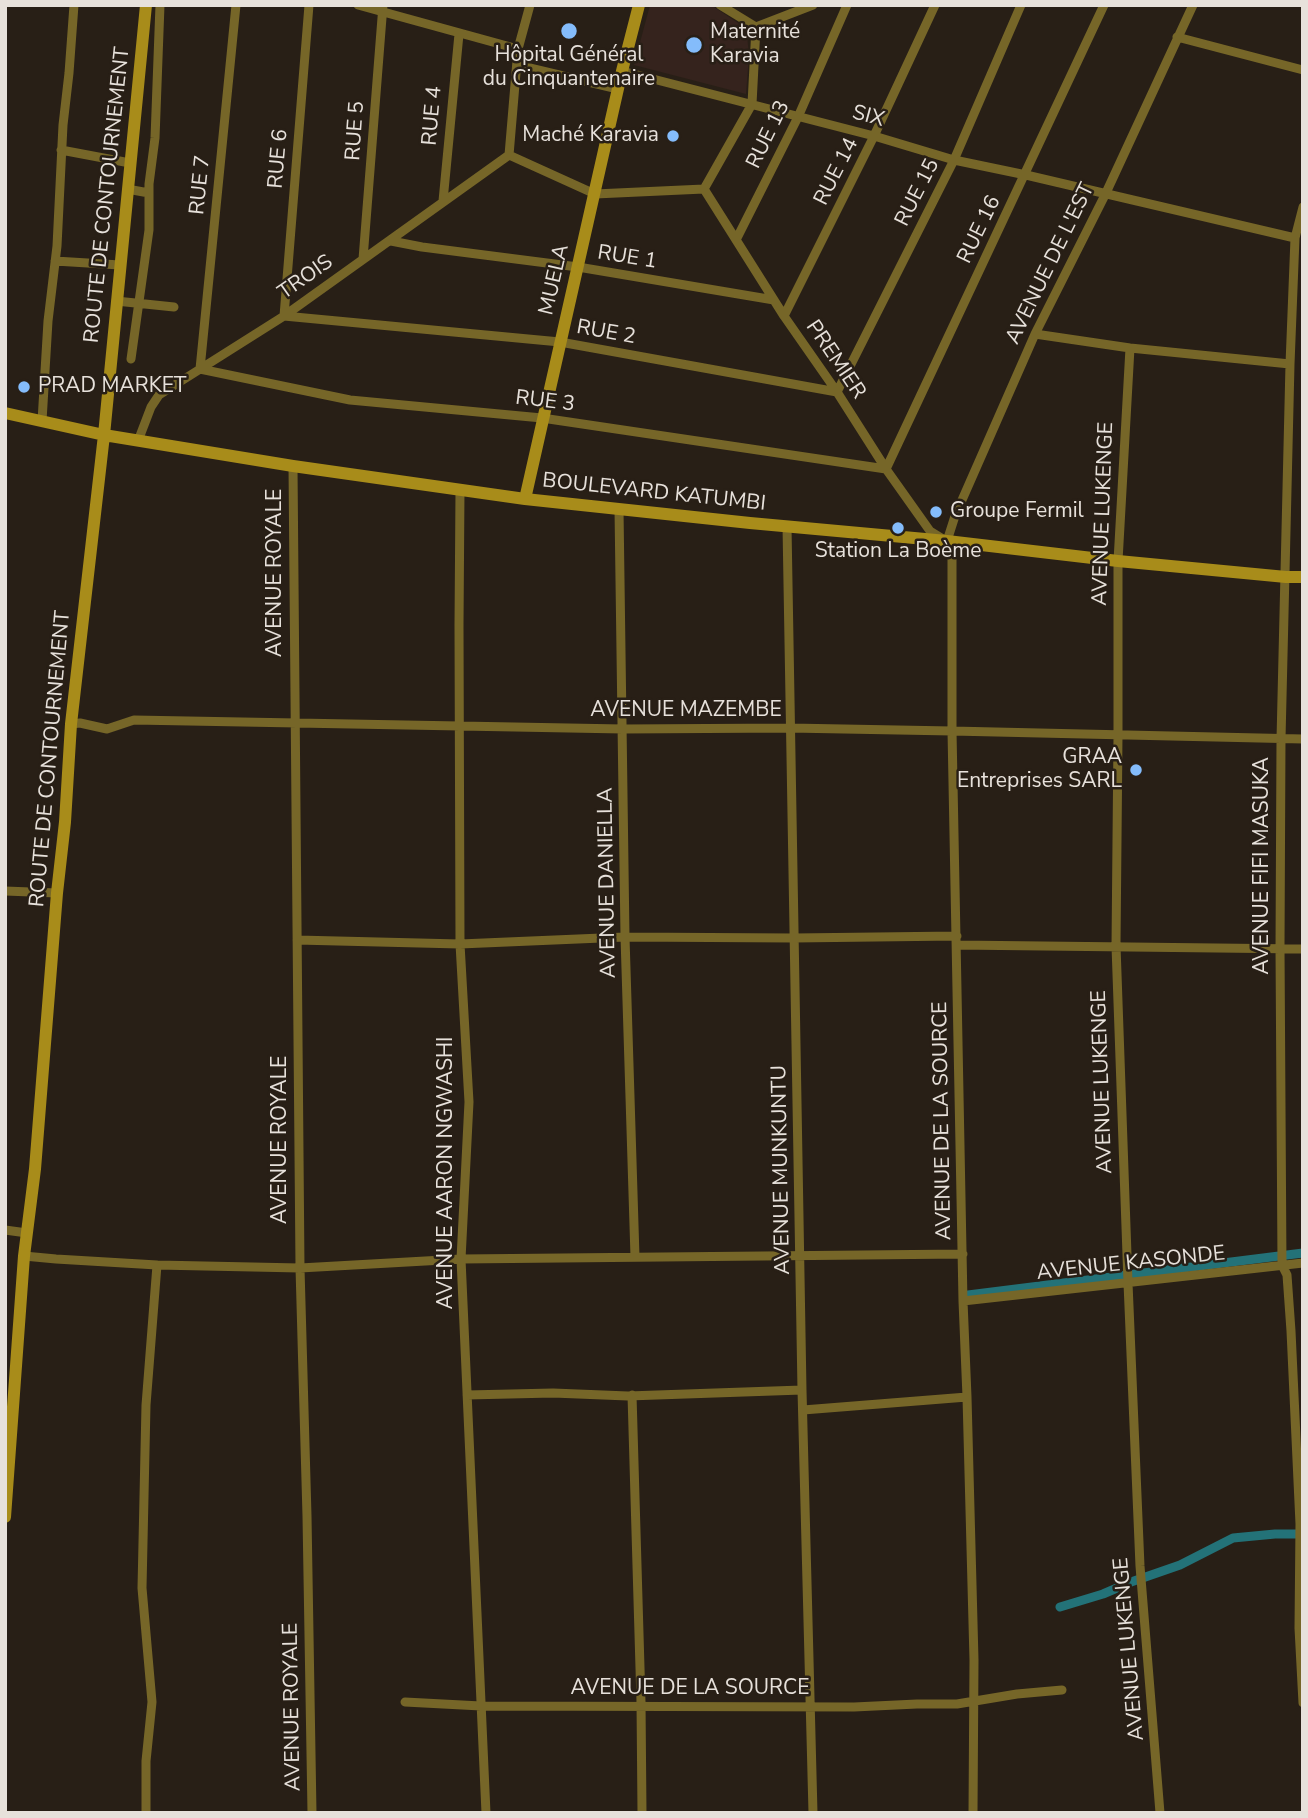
<!DOCTYPE html>
<meta charset="utf-8">
<style>
body{margin:0}
#map{position:relative;width:1308px;height:1818px;overflow:hidden;background:#281f16;font-family:"Nunito Sans",sans-serif}
canvas{display:block}
.frame{position:absolute;inset:0;border:7px solid #e7e1db;pointer-events:none}
</style>
<div id="map">
<canvas width="1308" height="1818"></canvas>
<div class="frame"></div>
</div>
<script>
const ctx = document.querySelector('canvas').getContext('2d');
ctx.lineJoin = 'round';
function paint(path, color) { ctx.fillStyle = color; ctx.fill(path, 'evenodd'); }
const toPath = rows => new Path2D(rows.map(r => 'M' + r).join(''));
function trace(path, color, width, dash) { ctx.strokeStyle = color; ctx.lineWidth = width; ctx.lineCap = dash ? 'butt' : 'round'; ctx.setLineDash(dash || []); ctx.stroke(path); }
function drawText(font, color, halo, rows, align = 'center') {
  ctx.font = font + ' "Nunito Sans",sans-serif'; ctx.lineWidth = 5; ctx.setLineDash([]); ctx.textBaseline = 'middle'; ctx.strokeStyle = halo; ctx.fillStyle = color; for (const [text, x, y, turn = 0] of rows) {
    ctx.save(); ctx.translate(x, y); ctx.rotate((+turn || 0) * Math.PI / 180); ctx.textAlign = isNaN(turn) ? turn : align; if (halo) ctx.strokeText(text, 0, 0); ctx.fillText(text, 0, 0); ctx.restore();
  }
}
paint(toPath([
 [650,5,711,5,741,25,747,35,749,55,746,94,634,65]
]), '#35231d');
trace(toPath([
 [968,1295,1303,1253],
 [1060,1607,1103,1594,1131,1582,1180,1565,1233,1538,1275,1534,1303,1534]
]), '#237278', 9);
trace(toPath([
 [236,5,200,369,350,400,542,418,886,469,1104,5],
 [309,5,284,316,560,342,837,392,954,160,1021,5],
 [358,5,518,49],
 [530,5,518,49,509,155,595,194,704,189,752,104,756,27,720,5],
 [756,27,813,5],
 [1177,37,1303,70],
 [517,65,618,89],
 [622,71,874,136,954,160,1026,175,1295,238],
 [61,150,130,163],
 [127,189,149,193],
 [704,189,784,316,837,392,886,469,930,531,943,539],
 [443,201,459,34],
 [1303,207,1295,238,1290,364,1281,739,1280,948,1282,1265,1287,1275,1291,1331,1300,1524,1299,1628,1303,1703],
 [736,240,798,117,847,5],
 [391,241,422,247,578,267,774,300],
 [363,259,383,5],
 [55,261,120,265],
 [116,301,174,307],
 [784,316,874,136,935,5],
 [1035,334,1130,348,1290,364],
 [1130,348,1118,561,1118,735,1116,946,1128,1283,1140,1566,1160,1813],
 [131,359,149,230,149,184,155,138,160,5],
 [42,421,48,321,57,246,63,125,69,73,74,5],
 [138,441,151,407,159,395,284,316,509,155],
 [293,466,300,1268,307,1516,312,1813],
 [460,490,459,625,460,944,469,1102,461,1259,486,1813],
 [619,509,625,937,635,1257],
 [787,526,802,1390,813,1813],
 [947,541,952,557,952,731,963,1301,967,1397,974,1660,973,1813],
 [947,541,955,516,1035,334,1105,195,1193,5],
 [71,724,80,723,107,729,134,720,623,729,790,728,952,731,1303,739],
 [5,891,57,893],
 [297,940,460,944,625,937,794,938,957,936],
 [957,945,1303,949],
 [5,1230,27,1233],
 [24,1256,56,1259,157,1265,300,1268,461,1259,963,1254],
 [963,1301,1303,1263],
 [467,1395,553,1393,628,1396,802,1390],
 [632,1395,641,1702,642,1813],
 [803,1410,967,1397],
 [405,1702,481,1706,854,1707,917,1704,957,1704,1017,1694,1062,1690],
 [146,1813,146,1761,152,1702,142,1588,146,1405,157,1265]
]), '#766628', 9);
trace(toPath([
 [5,413,104,435,293,466,525,499,750,523,947,541,1118,561,1286,577,1303,577],
 [525,499,622,71,639,5],
 [5,1517,24,1256,35,1169,57,893,65,822,71,724,104,435,146,5]
]), '#a88c1a', 12);
for (const [x, y, r, color] of [
 [569,31,9,"#84bcfb"],
 [694,45,9,"#84bcfb"],
 [673,136,7,"#84bcfb"],
 [24,387,7,"#84bcfb"],
 [936,512,7,"#84bcfb"],
 [898,528,7,"#84bcfb"],
 [1136,770,7,"#84bcfb"]
]) { const dot = new Path2D(); dot.arc(x, y, r, 0, 2 * Math.PI); ctx.fillStyle = color; ctx.fill(dot); trace(dot, '#281f16', 2.5); }
drawText('21px', '#e7e1db', '#281f16', [
 ["Maternité",710,33],
 ["Karavia",710,57],
 ["Hôpital Général",569,56,"center"],
 ["du Cinquantenaire",569,80,"center"],
 ["Maché Karavia",659,136,"right"],
 ["PRAD MARKET",38,387],
 ["Groupe Fermil",950,512],
 ["Station La Boème",898,552,"center"],
 ["GRAA",1122,758,"right"],
 ["Entreprises SARL",1122,782,"right"]
], 'left');
drawText('21px', '#e7e1db', '#281f16', [
 ["RUE 4",433,116,-85],
 ["SIX",868,117,15],
 ["RUE 5",356,131,-86],
 ["RUE 13",769,135,-64],
 ["RUE 6",279,159,-85],
 ["RUE 14",837,172,-63],
 ["RUE 7",201,185,-84],
 ["RUE 15",918,193,-63],
 ["ROUTE DE CONTOURNEMENT",108,195,-84],
 ["RUE 16",980,230,-64],
 ["RUE 1",627,258,9],
 ["AVENUE DE L'EST",1051,264,-64],
 ["TROIS",306,278,-35],
 ["MUELA",555,280,-77],
 ["RUE 2",606,333,10],
 ["PREMIER",835,360,56],
 ["RUE 3",545,402,7],
 ["BOULEVARD KATUMBI",654,493,6],
 ["AVENUE LUKENGE",1104,514,-88],
 ["AVENUE ROYALE",276,573,-90],
 ["AVENUE MAZEMBE",686,711],
 ["ROUTE DE CONTOURNEMENT",51,759,-85],
 ["AVENUE FIFI MASUKA",1263,866,-90],
 ["AVENUE DANIELLA",608,883,-91],
 ["AVENUE LUKENGE",1103,1082,-92],
 ["AVENUE DE LA SOURCE",943,1121,-91],
 ["AVENUE ROYALE",281,1140,-90],
 ["AVENUE MUNKUNTU",782,1170,-91],
 ["AVENUE AARON NGWASHI",447,1173,-90],
 ["AVENUE KASONDE",1131,1264,-6],
 ["AVENUE LUKENGE",1130,1649,-95],
 ["AVENUE DE LA SOURCE",690,1689],
 ["AVENUE ROYALE",293,1707,-91]
]);
</script>
